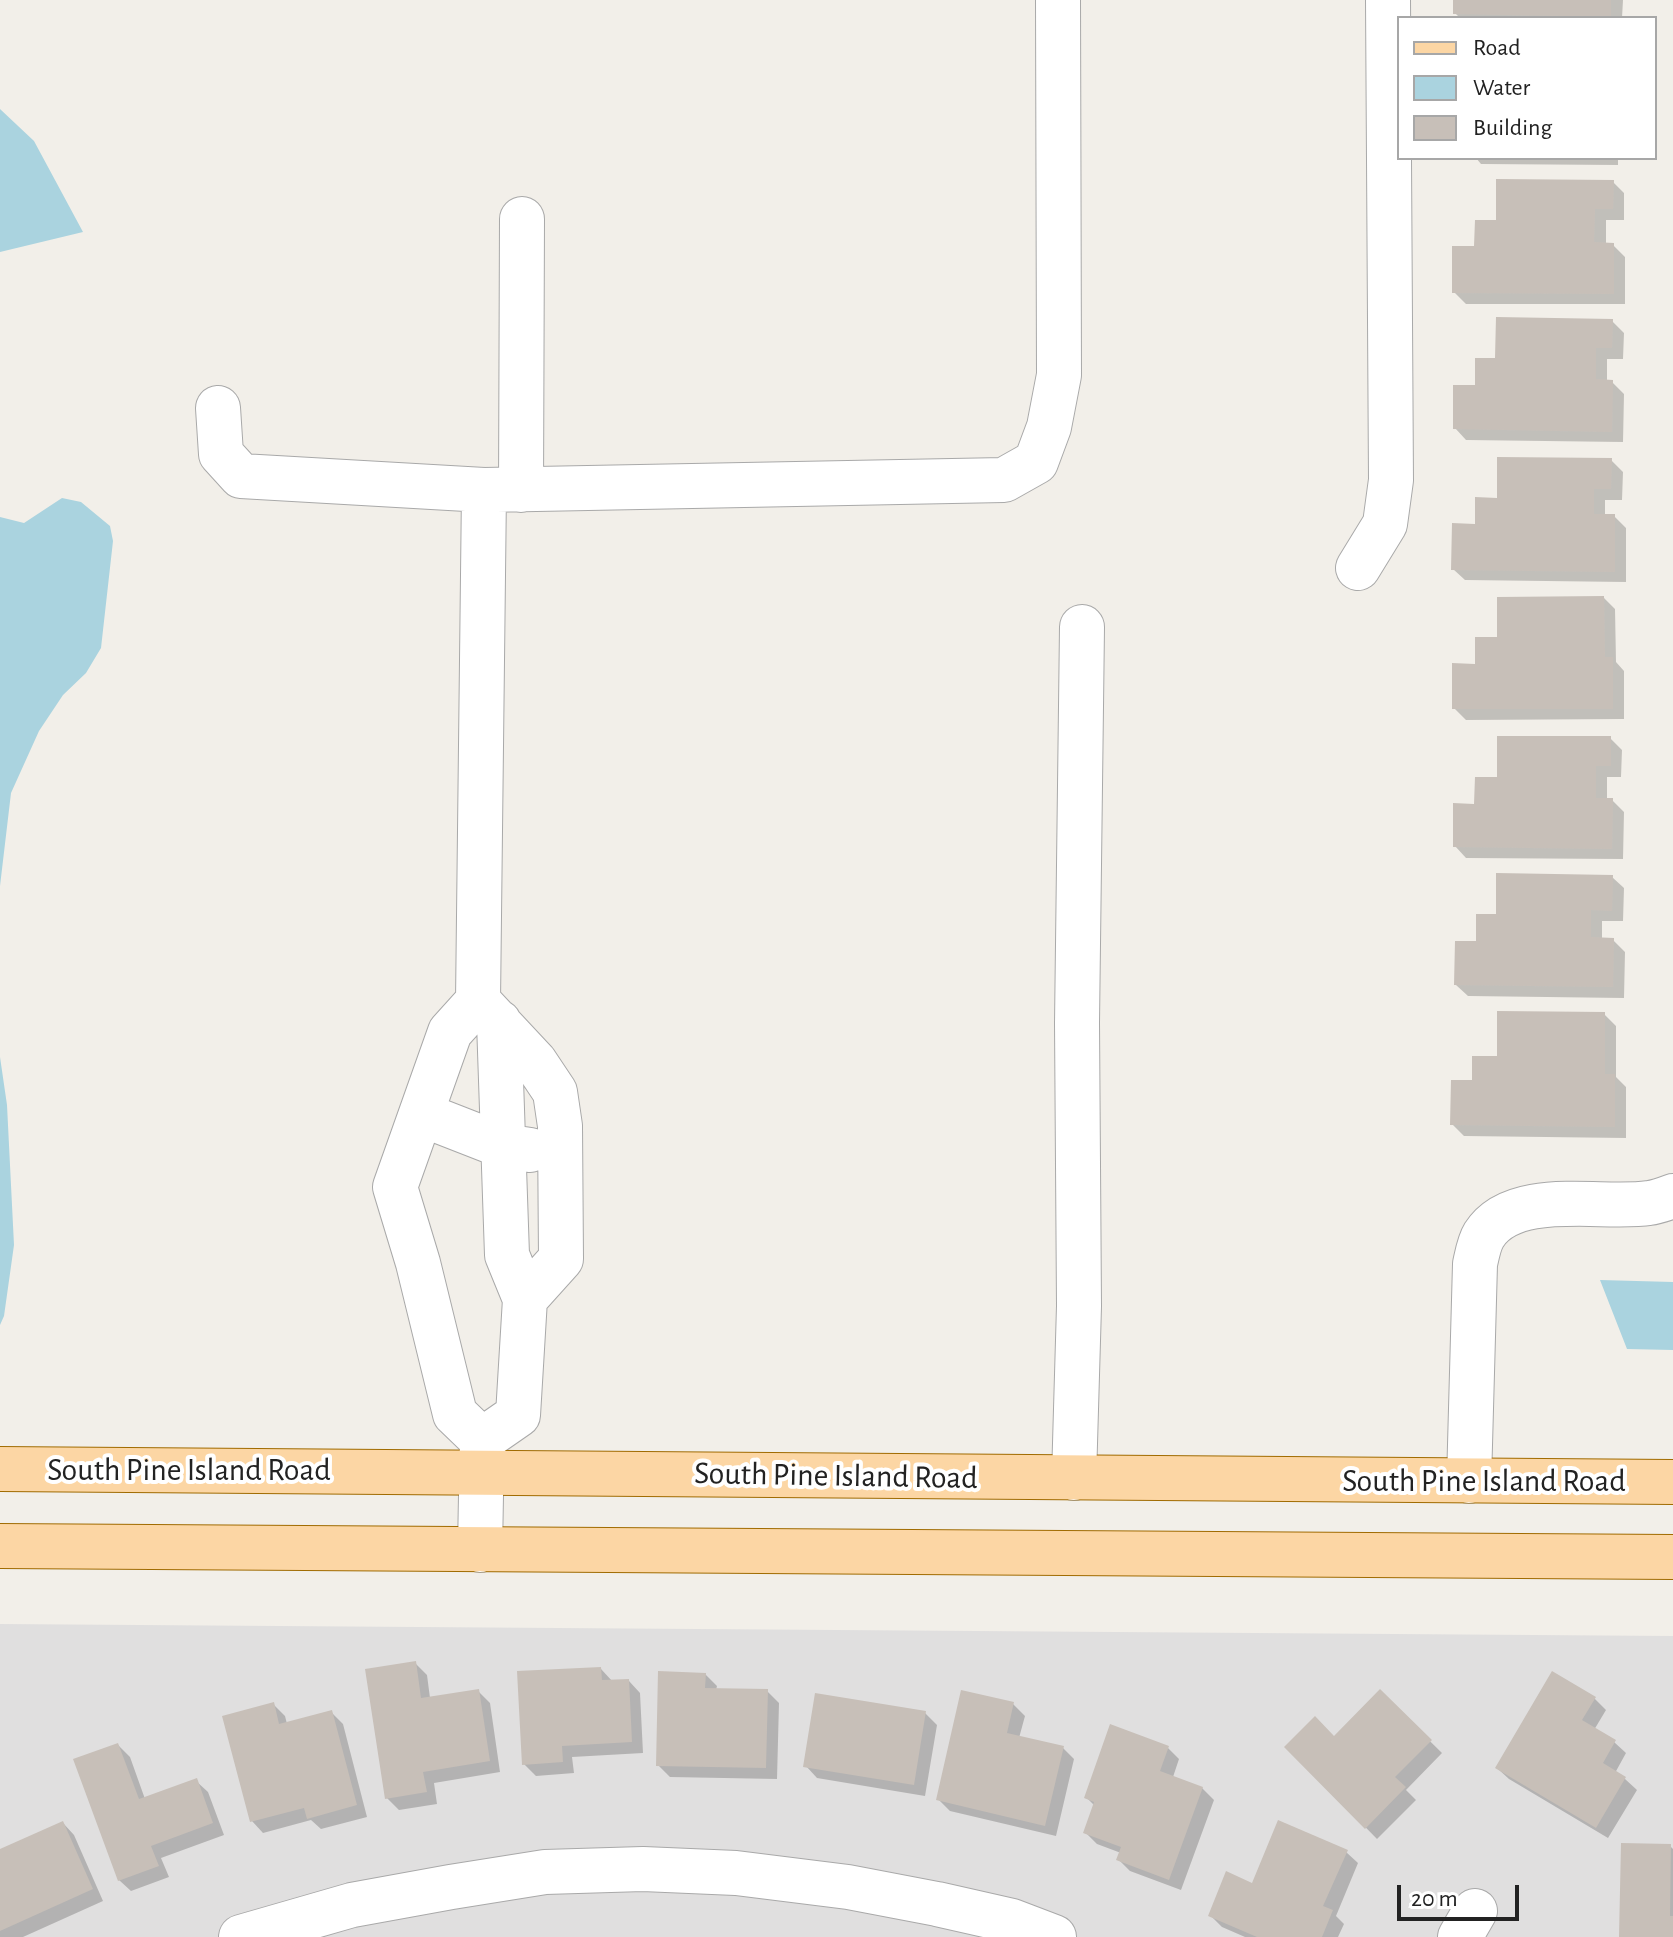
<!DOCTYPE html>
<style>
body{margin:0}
#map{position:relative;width:1673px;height:1937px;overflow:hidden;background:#f2efe9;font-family:"Alegreya Sans",sans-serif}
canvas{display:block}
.legend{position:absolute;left:1397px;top:16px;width:260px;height:144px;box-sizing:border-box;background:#fff;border:2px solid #a7a7a7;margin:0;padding:10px 14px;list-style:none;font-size:24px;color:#222}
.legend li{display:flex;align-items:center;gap:16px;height:40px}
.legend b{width:40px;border:2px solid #a7a7a7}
.scale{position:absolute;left:1397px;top:1885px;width:122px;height:36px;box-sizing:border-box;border:4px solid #222;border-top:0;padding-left:10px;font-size:24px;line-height:28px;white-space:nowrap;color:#222;-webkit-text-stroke:6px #fff;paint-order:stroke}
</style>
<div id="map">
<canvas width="1673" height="1937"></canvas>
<ul class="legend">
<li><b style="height:10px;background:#fcd6a4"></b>Road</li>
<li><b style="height:22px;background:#aad3df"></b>Water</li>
<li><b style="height:22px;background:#c7bfb8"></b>Building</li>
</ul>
<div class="scale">20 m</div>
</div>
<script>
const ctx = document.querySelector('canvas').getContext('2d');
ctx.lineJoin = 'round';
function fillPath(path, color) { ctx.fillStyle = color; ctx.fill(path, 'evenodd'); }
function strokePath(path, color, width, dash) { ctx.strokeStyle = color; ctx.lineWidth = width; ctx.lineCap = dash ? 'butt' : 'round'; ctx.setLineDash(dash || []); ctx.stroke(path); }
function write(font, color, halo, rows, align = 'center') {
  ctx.font = font + ' "Alegreya Sans",sans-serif'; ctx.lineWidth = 8; ctx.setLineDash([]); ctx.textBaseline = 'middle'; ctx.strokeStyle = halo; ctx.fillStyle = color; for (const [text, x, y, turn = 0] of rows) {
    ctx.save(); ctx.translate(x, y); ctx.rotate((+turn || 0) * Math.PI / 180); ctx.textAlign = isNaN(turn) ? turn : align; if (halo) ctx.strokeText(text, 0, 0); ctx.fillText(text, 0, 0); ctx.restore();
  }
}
const residential = new Path2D(`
 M0,1624l1673,12v301h-1673z`);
const water = new Path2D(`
 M0,109l34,32 49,91 -83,20z
 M62,498l19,4 29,24 3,15 -12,107 -15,25 -23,22 -24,36 -28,62 -11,93v-369l24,6z
 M0,1057l7,48 7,140 -10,71 -4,9z
 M1600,1280l73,2v68l-46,-1z`);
const shadow = new Path2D(`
 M1455,0h168l-1,18h-162l-5,-5z
 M1476,158h142v7l-137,-1z
 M1613,182l11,11v27h-18v25h7l12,12v47h-159l-12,-12 44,-70z
 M1612,321l12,12 -1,26h-16v23h5l12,12 -1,48 -157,-2 -11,-12 22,-40 20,-28z
 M1611,460l12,12 -1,28h-17v16h9l12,12v54l-161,-2 -12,-11 24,-43z
 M1604,598l11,11 1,53 8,9v48l-158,1 -12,-12 23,-42 22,-27z
 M1610,738l12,12 -1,27h-14v23h5l12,12 -1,47 -157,-1 -11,-12 44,-67z
 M1612,877l12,11 -1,33h-21v19h11l12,12 -1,46 -156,-2 -12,-11 22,-42 20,-27z
 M1604,1014l12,12v51l10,10v51l-162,-2 -12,-12 21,-42 26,-24z
 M415,1663l12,12 3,23 48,-7 12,12 10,69 -66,11 3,21 -38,6 -12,-12z
 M601,1669l12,13 16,-1 11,12 3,60 -71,4 2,16 -38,3 -12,-12z
 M705,1674l12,12 -1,4 51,1 12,12 -2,76 -107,-2 -12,-12z
 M1380,1692l62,61 -36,37 10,10 -39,39 -90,-92 47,-8z
 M1594,1698l12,12 -12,20 20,12 12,11 -11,20 10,6 12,11 -29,48 -99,-59 -12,-11z
 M1013,1704l12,12 -6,22 44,10 11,11 -18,77 -106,-25 -12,-12z
 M274,1705l11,11 2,8 44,-12 12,12 24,93 -46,12 -10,-9 -48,13 -11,-12z
 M925,1713l12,12 -12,71 -108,-18 -11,-12z
 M118,1745l12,12 15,42 51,-18 12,11 16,43 -63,23 8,19 -38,14 -12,-11z
 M1168,1748l11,11 -6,18 29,11 12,12 -33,90 -51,-19 -11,-11 2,-7 -24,-9 -12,-12 10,-26 -9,-9z
 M63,1823l11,12 29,66 -80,36h-23v-85z
 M1670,1846l3,3v88h-52z
 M1346,1852l12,11 -22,53 8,8 -6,13h-93l-23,-10 -12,-12 43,-30z`);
const building = new Path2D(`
 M1453,0h158v17l-158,-3z
 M1496,179l118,1 -1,29h-18l-1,33 20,1v51l-162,-1v-47h22l1,-26h21z
 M1496,317l117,2 -1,29h-16v31l17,1 -1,52 -159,-3v-44h22v-27h20z
 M1497,457l115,1 -1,31h-17v25h21v58l-164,-2 1,-47 23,1v-27l22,1z
 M1604,596l1,61h8v52h-161v-46l23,1v-27h22v-40z
 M1497,736h114v30h-15v32h17l-1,51 -159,-2v-44l21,1 1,-27h22z
 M1496,873l117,2 -1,36 -21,-1v27l23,1 -1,49 -159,-2 1,-44h21v-27h20z
 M1497,1011l108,1v62h10v53l-165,-2 1,-45h21v-24h25z
 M416,1661l5,37 58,-9 11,72 -67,11 4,20 -42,7 -20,-130z
 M601,1667l1,13 27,-1 3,63 -70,4 1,16 -41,3 -5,-94z
 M658,1671l48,2 -1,15 63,1 -2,79 -110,-2z
 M1552,1671l44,26 -14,23 34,20 -13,23 23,14 -30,51 -101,-60z
 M1380,1689l52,51 -37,37 11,10 -41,42 -81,-82 31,-31 19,20z
 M961,1690l53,12 -7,31 57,13 -19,80 -109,-26z
 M815,1693l111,18 -12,74 -111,-18z
 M274,1702l5,22 53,-14 25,95 -50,14 -3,-11 -54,14 -28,-106z
 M1110,1724l59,22 -9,25 43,16 -34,93 -53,-20 5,-13 -38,-14 11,-31 -10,-4z
 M118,1743l21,56 58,-21 16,45 -62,23 8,20 -41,15 -45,-122z
 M1278,1820l70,30 -25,56 10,4 -11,27h-65l-49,-21 18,-45 26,12z
 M63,1821l30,68 -93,42v-82z
 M1621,1843l50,1 -1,72h3v21h-54z`);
const minor = new Path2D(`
 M218,408l3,46 20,22 243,14 520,-10 32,-18 13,-35 10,-52 -1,-375
 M521,490l1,-271
 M1358,568l27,-44 6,-44 -3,-480
 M478,1001l57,61 20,30 5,34 1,133 -36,40 -7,116 -36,25
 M499,1022l8,233 18,44
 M421,1114l82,32 27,4
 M1074,1478l5,-172 -2,-283 5,-396
 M1469,1481l6,-217c2,-9 4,-21 9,-29 30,-47 119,-25 165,-32 8,-1 16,-4 24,-7
 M480,1550l2,-110 -27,-26 -37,-151 -23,-76 55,-155 28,-31 6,-511
 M241,1937l111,-32 99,-18 94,-15 98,-3 93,4 112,14 89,17 75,17 42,16
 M1460,1937l15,-26`);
const major = new Path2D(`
 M0,1469l1673,13
 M0,1546l1673,11`);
const streetNames = [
 ["South Pine Island Road",189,1470],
 ["South Pine Island Road",836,1476,1],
 ["South Pine Island Road",1484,1481]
];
fillPath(residential, '#e0dfdf');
fillPath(water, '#aad3df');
fillPath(shadow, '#0003');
fillPath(building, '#c7bfb8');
strokePath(minor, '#a9a9a9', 46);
strokePath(major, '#a06b00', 46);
strokePath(minor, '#fff', 44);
strokePath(major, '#fcd6a4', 44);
write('32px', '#222', '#fff', streetNames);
</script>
